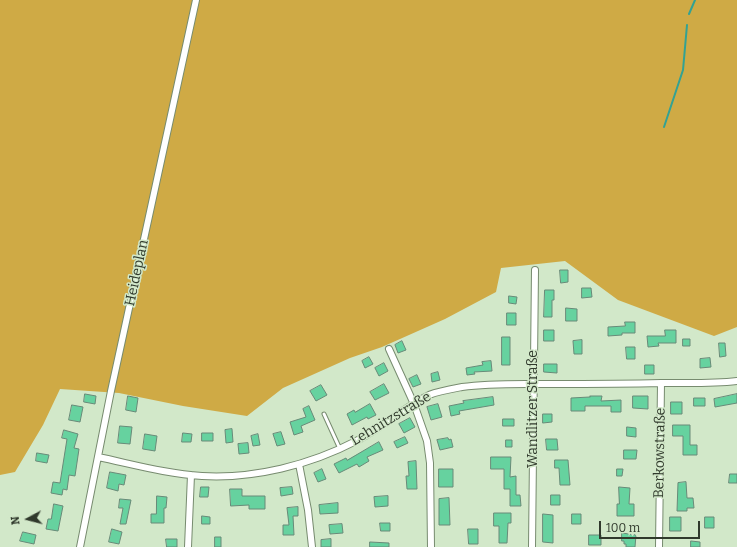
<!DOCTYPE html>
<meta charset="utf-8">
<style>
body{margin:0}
#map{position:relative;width:737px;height:547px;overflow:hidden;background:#d2e8c9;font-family:Bitter,serif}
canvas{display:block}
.north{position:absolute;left:8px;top:499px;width:40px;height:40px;-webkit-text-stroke:3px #d2e8c9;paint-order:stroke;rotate:263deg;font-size:11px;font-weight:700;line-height:16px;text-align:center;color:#30392c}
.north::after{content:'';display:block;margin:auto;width:14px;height:18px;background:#30392c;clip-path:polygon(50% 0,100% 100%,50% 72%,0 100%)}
.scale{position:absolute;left:599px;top:521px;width:101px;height:18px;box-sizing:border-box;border:2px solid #30392c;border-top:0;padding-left:5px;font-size:12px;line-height:14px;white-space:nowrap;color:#30392c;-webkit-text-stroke:3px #d2e8c9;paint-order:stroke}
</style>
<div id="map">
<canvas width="737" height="547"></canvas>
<div class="north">N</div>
<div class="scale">100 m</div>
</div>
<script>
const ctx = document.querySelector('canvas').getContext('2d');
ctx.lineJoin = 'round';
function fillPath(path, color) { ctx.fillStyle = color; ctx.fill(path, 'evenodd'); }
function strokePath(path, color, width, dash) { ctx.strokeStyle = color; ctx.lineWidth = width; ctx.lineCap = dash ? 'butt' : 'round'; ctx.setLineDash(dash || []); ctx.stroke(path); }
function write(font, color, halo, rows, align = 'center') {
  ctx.font = font + ' Bitter,serif'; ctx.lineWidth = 3; ctx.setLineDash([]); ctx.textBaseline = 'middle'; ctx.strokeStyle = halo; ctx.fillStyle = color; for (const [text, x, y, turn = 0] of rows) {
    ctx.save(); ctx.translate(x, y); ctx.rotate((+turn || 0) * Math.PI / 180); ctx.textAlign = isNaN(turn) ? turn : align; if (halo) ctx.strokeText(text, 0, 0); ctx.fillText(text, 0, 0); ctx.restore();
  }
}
const forest = new Path2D(`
 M0,0h737v327l-23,9 -96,-36 -53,-39 -64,7 -5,24 -51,27 -63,28 -32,11 -67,30 -36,28 -64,-10 -64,-13 -59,-4 -17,36 -28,47 -15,3z`);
const stream = new Path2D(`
 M689,14l6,-14
 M664,127l19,-57 4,-45`);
const building = new Path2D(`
 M560,270h8v12l-7,1z
 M582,288h9l1,9 -10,1z
 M545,290h9v10h-2v17h-8z
 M509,296l8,1 -1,7 -7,-1z
 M566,308l11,1v12h-11z
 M507,313h9v12h-9z
 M625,322h10v11h-13v2l-14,1v-9l17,-1z
 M544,330h10v11h-10z
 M665,330h11v13h-18l1,3 -11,1 -1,-11h18z
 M502,337h8v28h-8z
 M683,339h7v7h-7z
 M582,340v14h-8l-1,-13z
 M402,341l4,9 -8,3 -3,-8z
 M719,343h6l1,13 -6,1z
 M626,347h9v12h-8z
 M369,357l4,7 -8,4 -3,-7z
 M710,358l1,9 -11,1v-9z
 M491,361l1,10 -18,1 1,2 -8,1 -1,-7 17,-3 -1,-3z
 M384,363l4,8 -9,5 -4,-8z
 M544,364h13v9l-13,-1z
 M645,365h9v9h-9z
 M438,372l2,8 -8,2 -1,-8z
 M417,375l4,9 -8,3 -4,-8z
 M384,384l5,9 -14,7 -5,-8z
 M321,385l6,10 -11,6 -6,-10z
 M85,394l11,2 -1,8 -11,-2z
 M737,394v9l-22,4 -1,-8z
 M128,396l10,2 -2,14 -10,-2z
 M590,396h12l-1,5 20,-1v12h-10v-6h-26v5h-14v-13l19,-1z
 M633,396h15v13l-15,-1z
 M493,397l1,8 -35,6 1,3 -9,2 -2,-10 15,-3 -1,-2z
 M694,398h11v8h-11z
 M671,402h11v12h-11z
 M370,404l6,11 -8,4 -1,-2 -15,8 -5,-11 7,-4 1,2z
 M438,404l4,13 -11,3 -4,-13z
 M72,405l11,2 -3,15 -11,-2z
 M309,406l6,14 -14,6 2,6 -9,3 -4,-13 16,-5 -3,-8z
 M543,414h9v8l-9,1z
 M410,418l5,9 -11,6 -5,-9z
 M503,419h11v7h-11z
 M673,425h17v20h7v10h-14v-19h-10z
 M120,426l12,1 -2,17 -12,-1z
 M627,427l9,1v9l-9,-1z
 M232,429l1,13 -7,1 -1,-13z
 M64,430l14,4 -4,14 5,1 -4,27 -6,-1 -2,15 -4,-1 -1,6 -11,-2 2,-11 7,1 7,-44 -5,-1z
 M281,432l4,12 -8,2 -4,-12z
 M183,433l9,1 -1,8h-9z
 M202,433h11v8h-11z
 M145,434l12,2 -2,15 -12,-2z
 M258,434l2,11 -7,1 -2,-10z
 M405,437l3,6 -11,5 -3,-6z
 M448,438l1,2 2,-1 2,8 -13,3 -3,-10z
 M546,439h11l1,11h-11z
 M506,440h6v7h-6z
 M379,442l4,8 -16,7 2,4 -10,6 -2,-3 -18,9 -5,-9 12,-6 1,2z
 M248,443l1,10 -10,1 -1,-10z
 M624,450h13l-1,9h-12z
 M37,453l12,2 -2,8 -11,-2z
 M491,457h20l-1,20 6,-1v19h4l1,11h-11v-17h-6v-20h-13z
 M555,460h13l2,25h-10l-1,-17h-4z
 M416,461l1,28h-10l-1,-13h3l-1,-14z
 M322,469l4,10 -8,3 -4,-9z
 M439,469h14v18h-14z
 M617,469h6l-1,7h-5z
 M110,472l16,3 -2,10 -5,-1 -1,7 -11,-3z
 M730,474h7v9h-8z
 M686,482l1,16h6l1,10h-7v3h-10l1,-28z
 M201,487h8l-1,10h-8z
 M292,487l1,7 -12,2 -1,-8z
 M619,487l11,1 -1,16h5v12h-17v-12h2z
 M230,489h12v7h23v13h-16v-4l-18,1z
 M551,495h9v10h-9z
 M157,496l10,1 -1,11h-2v15h-13v-9h5z
 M388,496v10l-13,1 -1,-10z
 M449,498l1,27h-11v-26z
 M120,499l11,1 -5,24h-6l3,-16h-4z
 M338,503v10l-18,1 -1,-9z
 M54,504l9,2 -5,25 -12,-2 2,-10h3z
 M298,507v9h-5l1,19h-11v-10h6l-2,-17z
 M494,513h17v10h-3l-1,20h-8v-17h-5z
 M543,514l10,1v28l-10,-1z
 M572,514h9v10h-9z
 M202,516l8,1v7h-8z
 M670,517h11v14h-11z
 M705,517h9v11h-9z
 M380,523h10v8h-9z
 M342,524l1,9 -13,1 -1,-9z
 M112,529l10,3 -3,12 -10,-2z
 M468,529h10v15h-9z
 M23,532l13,3 -2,9 -14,-3z
 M622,533l14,2 -1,12h-9v-3h-2v-3h-2z
 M589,535h12v10h-12z
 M215,537h6v10h-6z
 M166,539h11v8h-10z
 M331,539v8h-10v-7z
 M691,541l9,1v5h-9z
 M370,542l19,1v4h-19z`);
const service = new Path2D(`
 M324,414l16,35`);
const minor = new Path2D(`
 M389,349l25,55 13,37 3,22 1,84
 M98,457c34,7 69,17 104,19 52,3 108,-11 154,-35 26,-13 48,-34 73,-46 10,-4 22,-6 33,-8 28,-4 57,-3 86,-3 37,0 75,0 113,-1 25,0 51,1 76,-2
 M299,464l9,46 4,37
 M80,547l31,-156 85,-391
 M188,547l3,-72
 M532,547l3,-277
 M659,547l2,-164`);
const streetNames = [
 ["Heideplan",137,273,-78],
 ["Wandlitzer Straße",533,409,-90],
 ["Lehnitzstraße",391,419,-31],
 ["Berkowstraße",660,453,-89]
];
fillPath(forest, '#cfaa45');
strokePath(stream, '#33a293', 2);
fillPath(building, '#66d29f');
strokePath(building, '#688a78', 1);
strokePath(service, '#778b6f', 5);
strokePath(minor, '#778b6f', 8);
strokePath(service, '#fff', 3);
strokePath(minor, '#fff', 6);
write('14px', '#30392c', '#d2e8c9', streetNames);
</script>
